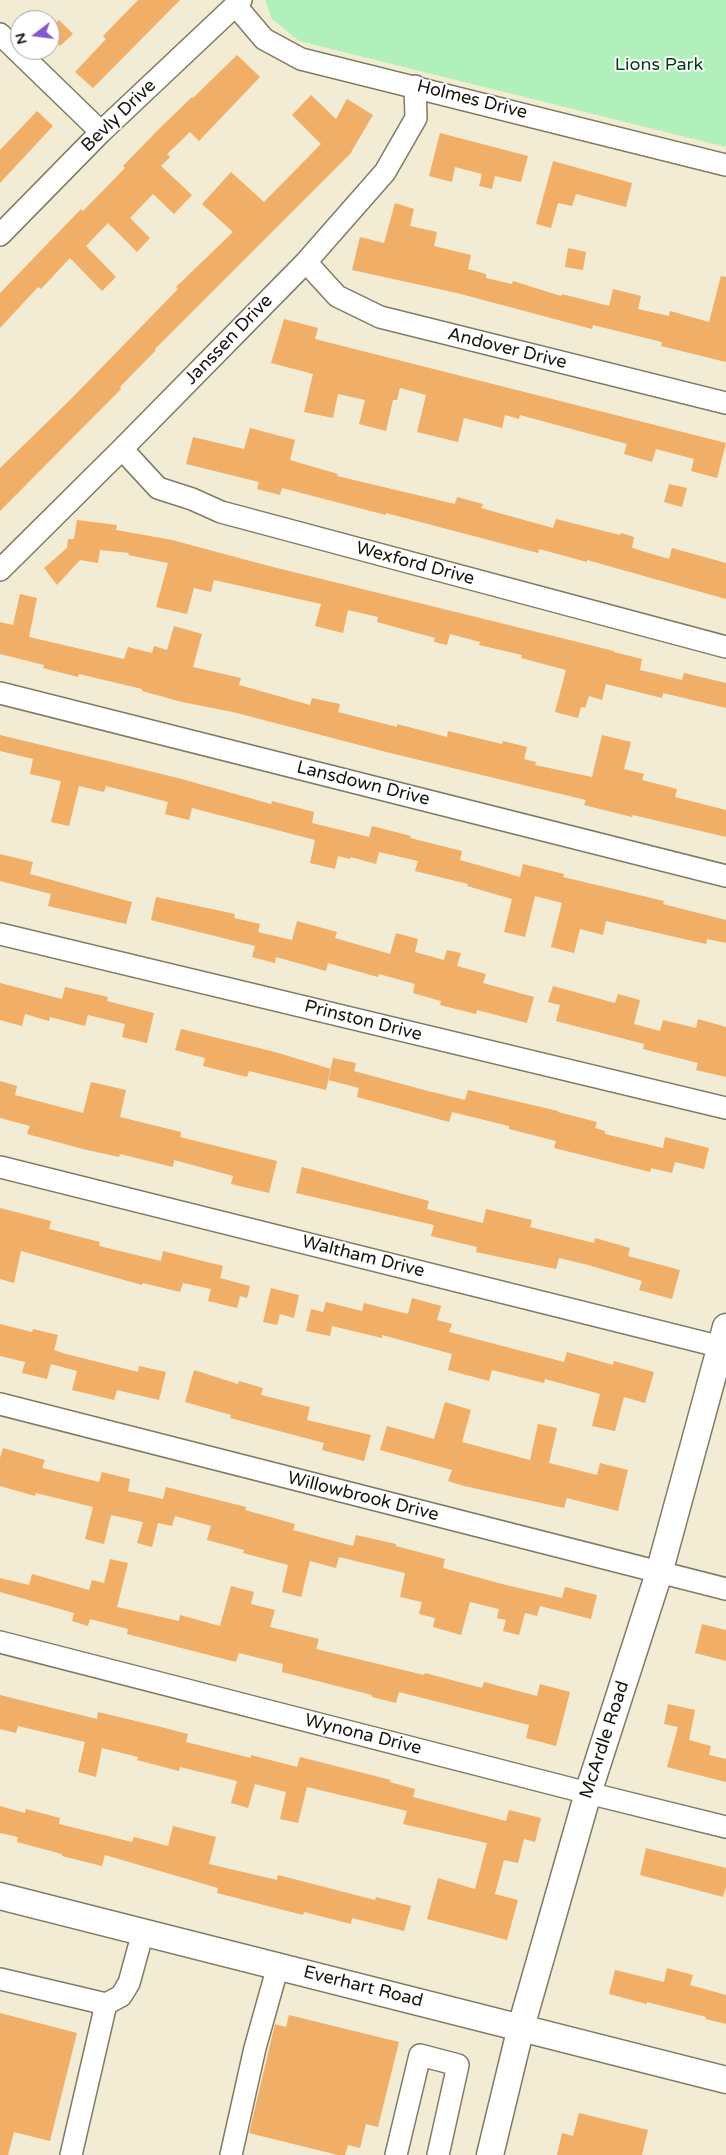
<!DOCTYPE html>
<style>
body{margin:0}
#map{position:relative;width:726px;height:2155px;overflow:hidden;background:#f1ecd3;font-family:"Varela Round",sans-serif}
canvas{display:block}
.north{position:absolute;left:10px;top:10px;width:50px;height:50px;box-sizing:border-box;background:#fff;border:1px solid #a2a19e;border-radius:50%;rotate:255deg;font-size:14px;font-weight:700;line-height:20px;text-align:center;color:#17150d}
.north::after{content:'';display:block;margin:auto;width:18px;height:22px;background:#8557d0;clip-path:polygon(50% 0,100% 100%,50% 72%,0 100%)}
</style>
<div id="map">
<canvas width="726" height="2155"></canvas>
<div class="north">N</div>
</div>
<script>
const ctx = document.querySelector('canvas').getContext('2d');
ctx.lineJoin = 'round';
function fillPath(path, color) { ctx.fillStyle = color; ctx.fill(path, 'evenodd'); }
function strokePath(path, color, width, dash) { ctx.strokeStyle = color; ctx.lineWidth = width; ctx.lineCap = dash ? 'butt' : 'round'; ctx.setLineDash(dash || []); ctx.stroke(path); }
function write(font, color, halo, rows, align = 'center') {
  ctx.font = font + ' "Varela Round",sans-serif'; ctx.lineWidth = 4; ctx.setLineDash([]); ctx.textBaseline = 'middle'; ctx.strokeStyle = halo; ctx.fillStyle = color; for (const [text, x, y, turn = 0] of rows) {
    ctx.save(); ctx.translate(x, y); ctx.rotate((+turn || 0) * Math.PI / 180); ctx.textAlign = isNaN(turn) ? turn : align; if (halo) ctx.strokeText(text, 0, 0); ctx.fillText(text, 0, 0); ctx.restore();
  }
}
const green = new Path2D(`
 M265,0h461v147l-427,-106 -27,-22z`);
const building = new Path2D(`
 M138,0h42l-87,88 -18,-16 31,-33 -3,-3z
 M59,20l14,14 -13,12 -10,-10v-7z
 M237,55l23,22 -61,64 -9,-9 -23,22 3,3 -9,9 31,29 -18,19 -21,-20 -23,24 20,20 -13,14 -29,-29 -22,23 30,31 -14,14 -32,-33 -29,31 -3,-2 -38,41v-35l81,-84 2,2 42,-43 -2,-2 36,-37 33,-32 1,1z
 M311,95l25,24 11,-20 26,16 -23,39 -195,195 1,1 -36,37 1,2 -121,122v-43l70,-68 108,-111 -2,-2 57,-55 -31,-28 29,-32 33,30 57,-58 -29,-29z
 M37,111l16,15 -53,57v-33z
 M440,133l88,23 -7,26 -26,-6 -3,13 -13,-3 3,-12 -27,-7 -3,15 -23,-6z
 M553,161l79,22 -6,24 -50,-13 -4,12 -14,-3 -7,25 -15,-4z
 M395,203l19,6 -4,17 27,6 -3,14 37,9 -3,14 18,5v4l26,6 1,-3 48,15 1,-2 47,12 4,-17 28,7 -3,13 31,7 1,-5 39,11 12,-46 5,1v85l-65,-16 1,-4 -69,-17 -1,4 -135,-36 -105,-23 8,-33 24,6z
 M568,248l18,4 -3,18 -18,-3z
 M284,319l34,9 -3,11 411,104 -9,35 -26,-7 3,-12 -38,-10 -4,13 -28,-8 3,-10 -107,-29 -1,4 -14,-4 -3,13 -38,-10 -6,24 -41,-10 9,-37 -26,-7 -3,12h-4l-7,31 -27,-7 6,-24 -27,-6 -5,24 -29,-6 9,-38 -42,-11z
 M250,428l45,12 -5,20 48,14 -1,2 118,28 2,-7 26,7 -2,4 72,20 3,-9 64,16 1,-2 13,4 -2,11 37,11 3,-11 54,15v36l-139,-39v2l-48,-13 -1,4 -152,-40v2l-104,-27 -2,7 -23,-6 2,-7 -73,-18 7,-27 51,12z
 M669,484l18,4 -5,19 -18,-5z
 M77,520l40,5 -1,5 56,10 97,26 345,85v1l28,7 -2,11 42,10 2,-7 42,10v25l-63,-15 -1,5 -56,-14 -4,16 -13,-4 -4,12 -4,-1 -3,11 -23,-6 11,-42 -45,-12 1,-3 -43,-10 1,-3 -30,-8 -3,11 -13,-3 1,-4 -58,-16 1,-5 -30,-7 -5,23 -28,-7 6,-22 -107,-24 -3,12 -17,-4 -7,26 -31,-7 12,-44 -40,-8 1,-2 -29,-3 -2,13 -18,-3 -23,25 -13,-17 23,-20 1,-9h6z
 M20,594l17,4 -8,39 95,22 4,-12 24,6 2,-7 13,4 7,-24 28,8 -9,33 48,11 -2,7 71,20 2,-7 28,6 -2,8 59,15v-3l50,13 1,-6 54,13 1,-3 24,6 -3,12 12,3 -1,3 57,12 10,-42 29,7 -7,27 20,5 -2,6 35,9 -2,8 51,13v27l-93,-22 -1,2 -48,-12 2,-5 -196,-47 -157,-41 -51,-10 -40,-11v-2l-63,-15 -1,3 -35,-9 1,-3 -44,-11v-32l13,3z
 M0,735l178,43 93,26 1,-3 42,11 -2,11 57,14 3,-11 39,10 -1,2 52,13 -2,9 60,17 3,-13 41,10 -1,3 101,24 -1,3 63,16v23l-19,-4 -1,5 -100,-23 -3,14 -23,-6 -6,24 -23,-6 11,-44 -27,-7 -10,41 -21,-5 8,-33 -45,-13 1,-2 -53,-13 3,-10 -39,-9 -3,12 -25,-7 -1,2 -12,-3 -3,13 -25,-6 5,-23 -123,-32 -3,12 -24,-6 3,-12 -62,-16 -2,6 -25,-6 -10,40 -18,-4 10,-41 -31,-7 3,-15 -33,-8z
 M0,854l33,8 -3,12 102,28 -6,22 -78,-18 3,-12 -51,-13z
 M156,897l79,17 -1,4 26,6 -2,8 34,8 5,-19 40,11 -2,6 55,16 6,-21 22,6 -3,13 29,8 3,-10 14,3 -4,13 29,8 -3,9 51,14 -7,26 -50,-13 -1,4 -36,-9 1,-4 -28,-8 2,-9 -36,-10 -1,3 -50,-14 -2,8 -50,-14 -1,6 -23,-6 3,-11 -104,-26z
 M0,983l62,16 3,-12 43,10 -1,4 47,12 -7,30 -25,-6 3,-13 -37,-9 -3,11 -35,-9 -1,4 -24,-7 -3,12 -22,-6z
 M553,986l62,17 3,-9 22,6 -6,24 26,7 3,-11 33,8 2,-9 28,8v50l-30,-7 2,-7 -55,-14 1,-5 -88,-23 4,-16 -12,-3z
 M181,1029l94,23 56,17 -5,21 -77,-19 -2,6 -44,-11 2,-8 -30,-8z
 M333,1058l23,5 -2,8 74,20 37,9 3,-10 90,21v1l39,10 -2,6 10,3v3l58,14 2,-11 44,11 -5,21 -29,-7 -3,11 -21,-5 -1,4 -96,-24 2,-7 -47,-12v-3l-57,-14 -3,10 -92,-25 2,-9 -31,-8z
 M0,1081l17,5 -2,9 68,18 8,-31 35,8 -6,27 61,15 -1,5 97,24 -8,32 -38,-9 2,-8 -59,-16 -1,7 -53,-13 -1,3 -36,-8 -56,-15 3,-8 -30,-8z
 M302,1167l127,34 -2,8 56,14 3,-14 46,11 -2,7 64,16 1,-5 35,10 -2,8 52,14 -8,29 -33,-9 3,-9 -54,-16 -29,-7 -3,11 -80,-17 1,-5 -46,-11 3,-11 -138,-32z
 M0,1208l51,13 -2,8 51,13 -1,4 62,15 2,-10 60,15 -3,12 30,8 -3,12 -7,-2 -3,12 -29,-7 3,-12 -28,-6 -3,9 -37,-9 -1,2 -121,-34 -7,32 -14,-4z
 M271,1288l28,7 -5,23 -14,-4 -3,11 -14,-3z
 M412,1298l29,8 -4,14 15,4 -3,8 115,30 3,-10 46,13 1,-4 40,11 -9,31 -21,-6 -9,34 -23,-5 8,-32 -55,-15 -1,4 -52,-13 -3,11 -41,-11 4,-16 -70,-19v3l-50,-12 -2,10 -24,-5 5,-22 12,3 3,-10 36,9 2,-8 44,11z
 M0,1324l32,8 1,-3 25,6 -4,15 12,4 72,18 1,-6 27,6 -7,28 -42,-10 -3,10 -42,-10 5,-19 -26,-7 -4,15 -25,-6 3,-11 -25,-6z
 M194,1370l44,14 1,-3 24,7 -2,7 49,12 -3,13 64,15 -7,26 -42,-11 2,-7 -94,-25 1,-3 -46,-13z
 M445,1402l26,8 -9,32 68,18 8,-36 19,4 -8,35 48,12 3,-12 28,7 -10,41 -51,-13 -3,10 -100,-22 -16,-5 4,-11 -72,-20 7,-24 47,13z
 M3,1448l42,12 -3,8 57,14 3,-10 28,7 -2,12 35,8 3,-12 80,20 -1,3 50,14 -2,6 60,16 3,-11 40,9v2l49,13 -2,9 63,17 56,13 3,-11 32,8 -6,24 -51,-13 -3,10 -12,-3 -6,22 -16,-4 3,-11 -9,-2 2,-9 -29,-7 -9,33 -28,-8 2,-9 -16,-4 3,-12 -22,-5 5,-24 -66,-16 -3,11 -26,-7 -9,36 -19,-5 6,-27 -45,-12 1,-3 -37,-10 4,-14 -36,-10 -3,10 -14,-3 -6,24 -15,-4 6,-21 -32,-7 -7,29 -19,-5 8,-32 -57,-14 -1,3 -35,-10v-28z
 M110,1559l18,4 -11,44 62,14 1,-6 40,11 11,-40 23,6 -3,12 24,6 -5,17 49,12 -3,10 108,26 1,-2 57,15 2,-6 53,14 3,-12 30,8 -14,54 -30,-8 3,-13 -130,-33 -3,11 -24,-6v-2l-90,-23 1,-8 -44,-11 -3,9 -109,-28 1,-5 -38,-10 -2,7 -16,-5 2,-8 -74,-21v-14l29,7 3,-11 57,16 3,-10 12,3z
 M702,1624l24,6v31l-31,-8z
 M0,1695l97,24 1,-7 63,15 27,7 -2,8 65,16v-3l46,12 3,-10 91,23 -1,2 25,7 -2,8 93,24 3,-11 32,8 -6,24 -11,-3 -6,24 -14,-3 -9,34 23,6 -11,40 -80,-21 11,-41 37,11 12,-46 -84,-19 4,-13 -100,-24 -9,36 -18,-4 6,-27 -31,-8 -7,24 -17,-5 6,-22 -57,-14 -1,4 -42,-11 1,-3 -36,-9 -6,29 -18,-5 7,-30 -67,-16 -2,7 -16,-4z
 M668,1704l27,6 -6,30 22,6 -2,9 17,4v23l-59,-15 11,-40 -14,-3z
 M0,1806l25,7 1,-4 34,9 -1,6 73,18 2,-5 34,9 5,-20 43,11 -7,27 68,16 1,-5 97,25 1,-3 35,9 -7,25 -52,-13 -1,6 -47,-12 -1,3 -86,-22 1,-5 -113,-33 -3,11 -40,-10v-2l-45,-12 1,-5 -18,-4z
 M646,1848l80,20v19l-3,10 -83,-22z
 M667,1968l26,7 -3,10 36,10v29l-20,-5v-2l-59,-15v2l-38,-10 6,-24 49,12z
 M0,2013l77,20 -27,108 -36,-9 -6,23h-8z
 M289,2015l110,27 -21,85 -12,-3 -6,24 -12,-3 -3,10h-7l-89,-22 26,-109 11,3z
 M579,2113l69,17 -6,25h-85l5,-22 11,3z`);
const minor = new Path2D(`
 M236,6l28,33 37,20 425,106
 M0,34l101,98
 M0,235l101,-103 140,-132
 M306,262l31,34 43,21 346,86
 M122,449l36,39 34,11 29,13 505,135
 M0,570l122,-121 184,-187 79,-90 31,-54 -1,-32
 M0,693l726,183
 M0,934l726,174
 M0,1167l726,181
 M0,1404l726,185
 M0,1642l588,151 138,34
 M0,1979l106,25 15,-8 8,-13 14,-51
 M71,2155l35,-151
 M231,2155l24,-107 23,-82
 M396,2155l24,-100 38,10 -20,90`);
const major = new Path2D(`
 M0,1896l726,184
 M490,2155l31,-128 67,-234 71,-220 67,-246`);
const parkNames = [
 ["Lions Park",659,65]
];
const streetNames = [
 ["Holmes Drive",472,100,14],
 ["Bevly Drive",119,116,-44],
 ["Janssen Drive",229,340,-46],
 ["Andover Drive",507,349,14],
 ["Wexford Drive",415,564,15],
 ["Lansdown Drive",363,784,14],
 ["Prinston Drive",363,1021,14],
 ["Waltham Drive",363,1257,14],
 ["Willowbrook Drive",363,1497,14],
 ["Wynona Drive",363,1735,14],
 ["McArdle Road",605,1740,-72],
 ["Everhart Road",363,1987,14]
];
fillPath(green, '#b1f0ba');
fillPath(building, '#f1ae66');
strokePath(minor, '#807b65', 24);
strokePath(major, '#807b65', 29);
strokePath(minor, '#fff', 21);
strokePath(major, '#fff', 26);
write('18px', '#003d15', '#fff', parkNames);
write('18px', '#17150d', '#fff', streetNames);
</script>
